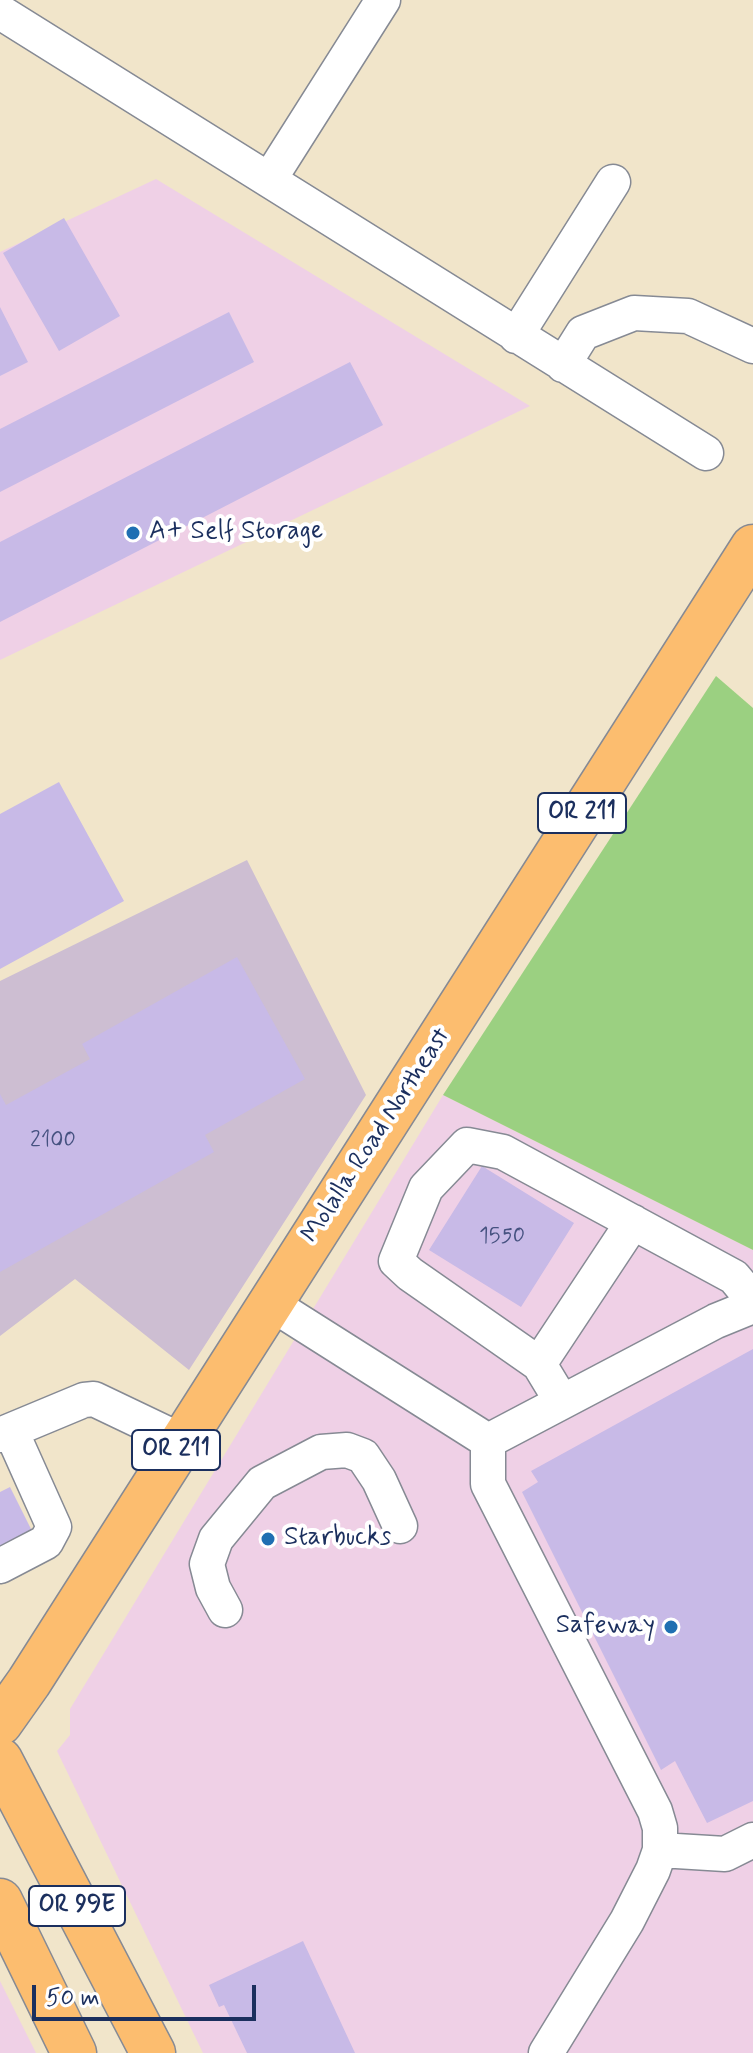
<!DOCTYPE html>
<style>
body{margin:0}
#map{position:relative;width:753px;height:2053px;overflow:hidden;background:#f1e5ca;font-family:Mynerve,sans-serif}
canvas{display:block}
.scale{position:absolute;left:32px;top:1985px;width:224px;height:36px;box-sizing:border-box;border:4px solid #1b2f5e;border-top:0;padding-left:10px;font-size:24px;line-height:28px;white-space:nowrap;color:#1b2f5e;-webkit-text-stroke:6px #fff;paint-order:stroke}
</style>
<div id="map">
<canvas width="753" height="2053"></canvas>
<div class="scale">50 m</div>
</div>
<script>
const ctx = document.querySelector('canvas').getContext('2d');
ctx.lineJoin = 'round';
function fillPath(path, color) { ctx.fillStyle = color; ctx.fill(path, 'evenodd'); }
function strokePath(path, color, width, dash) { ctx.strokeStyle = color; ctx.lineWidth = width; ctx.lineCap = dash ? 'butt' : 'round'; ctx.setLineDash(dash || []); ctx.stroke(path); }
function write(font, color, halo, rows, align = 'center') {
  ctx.font = font + ' Mynerve,sans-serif'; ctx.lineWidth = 8; ctx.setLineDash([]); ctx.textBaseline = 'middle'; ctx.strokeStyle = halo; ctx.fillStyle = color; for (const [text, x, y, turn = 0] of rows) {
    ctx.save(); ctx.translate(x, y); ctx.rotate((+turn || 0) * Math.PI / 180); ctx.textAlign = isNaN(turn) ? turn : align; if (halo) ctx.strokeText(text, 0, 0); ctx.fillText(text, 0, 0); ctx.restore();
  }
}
const built = new Path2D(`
 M156,179l374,227 -530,254v-408z
 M443,1095l310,155v803h-550l-146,-302 13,-16v-26z
 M0,1981l36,72h-36z`);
const industrial = new Path2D(`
 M247,860l119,235 -177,275 -114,-91 -75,57v-355z`);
const green = new Path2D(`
 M716,676l37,32v542l-310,-155z`);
const building = new Path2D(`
 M64,218l56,98 -61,35 -56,-98z
 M0,307l28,55 -28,14z
 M229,312l25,50 -254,130v-63z
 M350,362l33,63 -383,197v-80z
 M59,782l65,119 -124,68v-155z
 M237,957l68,122 -100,56 9,17 -214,120v-178l6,11 84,-46 -8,-15z
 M482,1166l92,57 -53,84 -92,-57z
 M753,1349v452l-46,22 -32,-62 -14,9 -139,-278 16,-10 -7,-11z
 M10,1487l22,44 -32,25v-64z
 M303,1941l52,112h-108l-23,-48 -5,2 -10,-22z`);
const minor = new Path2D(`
 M0,12l706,441
 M269,180l114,-180
 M516,336l97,-154
 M563,365l20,-32 51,-20 54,3 65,30
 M270,1303l218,138v43l167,327 5,17v22l-7,20 -26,51 -81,132
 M539,1364l94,-142
 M562,1402l-23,-38 -129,-90 -14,-13 30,-73 41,-43 36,7 231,125 19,23
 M0,1435l84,-35 10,-1 88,42
 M488,1441l228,-120 37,-15
 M0,1566l46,-24 8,-15 -43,-96
 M225,1610l-12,-22 -6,-24 9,-25 46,-56 59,-31 26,-2 16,6 16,24 21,46
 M660,1850l65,4 28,-14`);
const major = new Path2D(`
 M0,1723l29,-41 724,-1135
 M0,1760l153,293
 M0,1901l74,152`);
const markers = [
 [133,533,8,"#1f6fb2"],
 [268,1539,8,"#1f6fb2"],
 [671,1627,8,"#1f6fb2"]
];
const numberNames = [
 ["2100",53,1141],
 ["1550",502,1237]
];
const shields = [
 [582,813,88],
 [176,1450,88],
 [77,1906,96]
];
const shieldNames = [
 ["OR 211",582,813],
 ["OR 211",176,1450],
 ["OR 99E",77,1906]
];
const poiNames = [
 ["A+ Self Storage",149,533],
 ["Starbucks",284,1539],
 ["Safeway",655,1627,"right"]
];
const streetNames = [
 ["Molalla Road Northeast",377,1136,-57]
];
fillPath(built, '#efd0e6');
fillPath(industrial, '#cdbed2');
fillPath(green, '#9bd081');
fillPath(building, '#c8bae7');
strokePath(minor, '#868a94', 37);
strokePath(major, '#868a94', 47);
strokePath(minor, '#fff', 34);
strokePath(major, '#fcbd6f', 44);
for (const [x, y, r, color] of markers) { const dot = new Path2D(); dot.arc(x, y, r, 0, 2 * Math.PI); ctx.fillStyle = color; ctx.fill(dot); strokePath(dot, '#fff', 3); }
write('22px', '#465280', null, numberNames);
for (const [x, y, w] of shields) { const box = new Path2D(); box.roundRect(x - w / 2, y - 20, w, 40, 6); ctx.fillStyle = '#fff'; ctx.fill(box); strokePath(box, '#1b2f5e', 2); }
write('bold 24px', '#1b2f5e', null, shieldNames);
write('26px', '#1b2f5e', '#fff', poiNames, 'left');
write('26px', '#1b2f5e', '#fff', streetNames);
</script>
